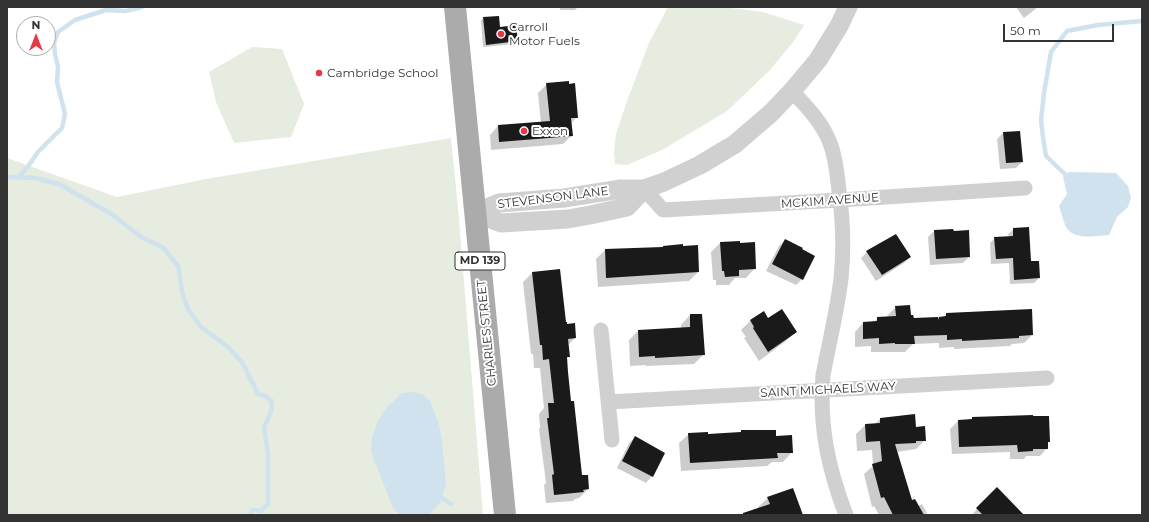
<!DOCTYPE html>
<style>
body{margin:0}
#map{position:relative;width:1149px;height:522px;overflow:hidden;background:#fff;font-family:Montserrat,sans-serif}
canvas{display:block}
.frame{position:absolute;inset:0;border:8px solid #333;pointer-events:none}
.north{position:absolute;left:16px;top:16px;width:40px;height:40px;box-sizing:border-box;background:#fff;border:1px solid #adadad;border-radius:50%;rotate:0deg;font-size:11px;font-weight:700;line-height:16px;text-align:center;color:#333}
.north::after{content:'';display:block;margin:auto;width:14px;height:18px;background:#e63946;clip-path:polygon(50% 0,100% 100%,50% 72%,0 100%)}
.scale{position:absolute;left:1003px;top:24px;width:111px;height:18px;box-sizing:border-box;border:2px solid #333;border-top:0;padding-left:5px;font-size:12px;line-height:14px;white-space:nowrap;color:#333;-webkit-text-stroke:3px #fff;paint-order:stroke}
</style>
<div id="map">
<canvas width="1149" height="522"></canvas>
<div class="frame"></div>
<div class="north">N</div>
<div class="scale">50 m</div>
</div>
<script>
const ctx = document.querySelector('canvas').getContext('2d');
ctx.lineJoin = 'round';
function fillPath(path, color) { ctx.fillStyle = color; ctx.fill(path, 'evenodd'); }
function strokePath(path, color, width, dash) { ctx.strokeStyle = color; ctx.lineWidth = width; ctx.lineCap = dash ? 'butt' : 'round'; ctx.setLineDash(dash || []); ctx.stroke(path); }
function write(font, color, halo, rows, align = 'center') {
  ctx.font = font + ' Montserrat,sans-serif'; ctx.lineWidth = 4; ctx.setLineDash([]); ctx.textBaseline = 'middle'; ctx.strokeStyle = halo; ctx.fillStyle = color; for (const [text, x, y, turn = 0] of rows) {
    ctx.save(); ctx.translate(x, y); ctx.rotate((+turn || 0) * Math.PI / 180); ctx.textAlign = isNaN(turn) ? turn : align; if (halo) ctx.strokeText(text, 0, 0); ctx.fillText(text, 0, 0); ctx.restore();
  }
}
const green = new Path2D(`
 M668,7h55l40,5 41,13 -10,16 -25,30 -42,40 -65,39 -35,15 -12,-1 -1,-11 2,-19 11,-33 22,-58z
 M252,47l30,2 22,55 -13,33 -57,6 -18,-41 -7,-30z
 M451,138l7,70 25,307h-476v-357l110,39 89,-18z`);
const water = new Path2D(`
 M1069,172l47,1 12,13 3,12 -3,9 -11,10 -8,18c-15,1 -37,6 -44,-10 -2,-6 -4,-13 -6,-19l8,-12 -4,-17z
 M413,392l9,2 8,7 9,23 3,17 4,44 -6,18 -11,12h-28l-7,-5 -23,-58 1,-14 6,-17 9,-14 15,-14z`);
const shadow = new Path2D(`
 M560,7h18l-3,3h-15z
 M1016,7h22l-14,11z
 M483,18l16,10 18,13 -3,3 -31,3 -2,-26z
 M547,84l30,33 -6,6 1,12 -9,9 -72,6 -1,-15 8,-9 43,-3 -3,-30z
 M1003,133l19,29 -6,6 -16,1 -3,-30z
 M1014,229l25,49 -5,5 -24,1 -1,-21 -18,1 -1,-21 5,-5 14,-1 -1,-3z
 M953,230v2l16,25 -6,6 -33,2 -2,-28 6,-6z
 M785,240l17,39 -6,6 -30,-14 13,-25z
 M720,243l35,25 -9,10h-11l-6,7h-13v-5h-3l-2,-28z
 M663,247l35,25 -9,9 -91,6 -2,-28 9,-9 57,-2z
 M867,252l43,5 -6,6 -28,18 -15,-23z
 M532,273l43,65 -7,7 1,11 -3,3 4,43 11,74 7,13 -9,9 -4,1 -2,2 -27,2 -2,-18 2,-2 -7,-54 1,-2 -1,-13 5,-6 -4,-40h-6l-1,-14h-2l-8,-72z
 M896,307l14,9 3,3h25l5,-1 3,-4 86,21 -8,8 -12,1 -2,2 -56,3v-2l-15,1v-5l-26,1 -8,8h-34v-6l-16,1v-15l8,-9h10l5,-5h9v-2z
 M690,315l14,39 -10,10 -48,2v-1l-16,1 -1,-26 9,-9 43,-2v-4z
 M768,319l27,13 -9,9 -27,20 -15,-23 2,-1 -5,-7 9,-9z
 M881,418l34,10 10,12 -9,9 -19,3 15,50 6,4 4,-2 5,9 -2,2h-46l-5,-9 -2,1 -8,-33 9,-8 -1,-16 -15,1 -1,-17 9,-9h9z
 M973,418l76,23 -2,2v5l-7,8h-14l-2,3h-14v-7l-58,2 -2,-25 8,-8h12z
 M689,434l86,3 17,15 -9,10h-11l-5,4 -86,5 -2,-28z
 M635,437l17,39 -6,7 -29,-15 12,-25z
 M768,498l34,17h-48l6,-5 -2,-3z
 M977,509l40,6h-45z`);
const stream = new Path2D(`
 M7,177l29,1 25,7 52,30 28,22 23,11 14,18 5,30 6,15 12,16 27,20 14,15 16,32 7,2 6,4 1,9 -8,19 4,26v50l-7,7 -9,-1 -2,5
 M19,177l10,-12 9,-13 24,-24 3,-14 -8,-32 1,-15 -3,-13 -1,-11 4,-11 17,-12 31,-10 20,1 16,-4
 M1070,179l-24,-23 -3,-19 -2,-17 3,-27 7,-41 16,-21 31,-6 44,-4
 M442,498l9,6`);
const building = new Path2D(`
 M499,16l1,11 16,-2 2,16 -32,4 -3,-28z
 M569,81v3l6,-1 3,35h-7l2,18 -74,6 -1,-17 52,-4 -4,-38z
 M1020,131l3,31 -17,1 -3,-31z
 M1029,227l2,34h8l1,17 -26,2 -1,-22 -17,1 -2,-22 19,-1v-8z
 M953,229l1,2 15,-1 1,27 -34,2 -2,-29z
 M896,234l15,23 -29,18 -16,-24z
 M785,239l18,9 -1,1 13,7 -12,24 -31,-16z
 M740,241v2l15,-1 1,27 -17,1v6l-14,1 -1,-6h-2l-2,-29z
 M683,244v2l15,-1 1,27 -93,6 -1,-29 58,-2v-1z
 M560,269l6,53h1v2l8,-1 1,15 -8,1 2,18h-3l1,15 3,29h3l8,74h6l1,14 -6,1 1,2 -30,3 -2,-20 2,-1 -7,-56h2l-1,-15h6l-5,-44 -6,1 -1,-15h-2l-8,-73z
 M910,305l1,10h2l1,3 24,-1 1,3v-3l7,-1v-3l86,-4 1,26 -14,1v2l-57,3v-2l-15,1v-5l-33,1 1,8h-20v-1l-16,1v-6l-16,1v-17l14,-1v-4l19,-1 -1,-10z
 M782,309l15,23 -29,20 -15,-24 1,-1 -4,-7 14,-9 4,7z
 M690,314h12l3,41 -50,3v-2l-16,1 -1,-27 52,-3z
 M915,414l1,13 9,-1 1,15h-10v2l-21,1 17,56 3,-1 9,16h-31l-9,-18 -3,1 -9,-34 10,-3 -2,-20 -14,1 -1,-18 15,-1v-5z
 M1033,415v1h16l1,26h-2v7h-15v2l-15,1 -1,-7 -58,2 -1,-27 14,-1v-2z
 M741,430h35v6l16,-1 1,18h-16l1,5 -88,5 -2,-30 20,-1v2l33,-2z
 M635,436l30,17 -12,24 -31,-16z
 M997,487l27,28h-41l-7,-7z
 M793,488l10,27h-60v-2l27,-9 -3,-7z`);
const minor = new Path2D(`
 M792,91c15,16 30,31 38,52 6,15 7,31 9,48 4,29 5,59 2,88 -4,32 -12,65 -18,96 -4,51 5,93 23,140
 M644,189l19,21 177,-10 185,-12
 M601,330l11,110
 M608,402l439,-24`);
const tertiary = new Path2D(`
 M475,213l24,-10 65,-5 57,-9h23l20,-7 36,-17 35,-21 36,-31 21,-22 26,-31 21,-34 9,-19
 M475,213l26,10 67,-4 22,-4 37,-8 17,-18`);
const primary = new Path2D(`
 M455,7l50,508`);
const markers = [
 [501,34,4,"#e63946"],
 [319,73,4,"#e63946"],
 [524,131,4,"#e63946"]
];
const shields = [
 [480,261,50]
];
const shieldNames = [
 ["MD 139",480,261]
];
const poiNames = [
 ["Carroll",509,27],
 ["Motor Fuels",509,41],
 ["Cambridge School",327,73],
 ["Exxon",532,131]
];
const streetNames = [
 ["STEVENSON LANE",553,198,-7],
 ["MCKIM AVENUE",830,201,-4],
 ["CHARLES STREET",487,333,-96],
 ["SAINT MICHAELS WAY",828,390,-3]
];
fillPath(green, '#e6ecdf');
fillPath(water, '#cfe2ee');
fillPath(shadow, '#0003');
strokePath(stream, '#cfe2ee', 4.5);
fillPath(building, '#1a1a1a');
strokePath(minor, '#d0d0d0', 15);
strokePath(tertiary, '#d0d0d0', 19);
strokePath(primary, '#ababab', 22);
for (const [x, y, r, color] of markers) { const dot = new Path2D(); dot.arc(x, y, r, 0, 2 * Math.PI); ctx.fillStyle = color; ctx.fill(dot); strokePath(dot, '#fff', 1.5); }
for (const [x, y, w] of shields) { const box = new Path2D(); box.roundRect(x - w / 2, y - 9, w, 18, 3); ctx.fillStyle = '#fff'; ctx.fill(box); strokePath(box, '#333', 1); }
write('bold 11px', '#333', null, shieldNames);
write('12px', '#333', '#fff', poiNames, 'left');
write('12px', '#333', '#fff', streetNames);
</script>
